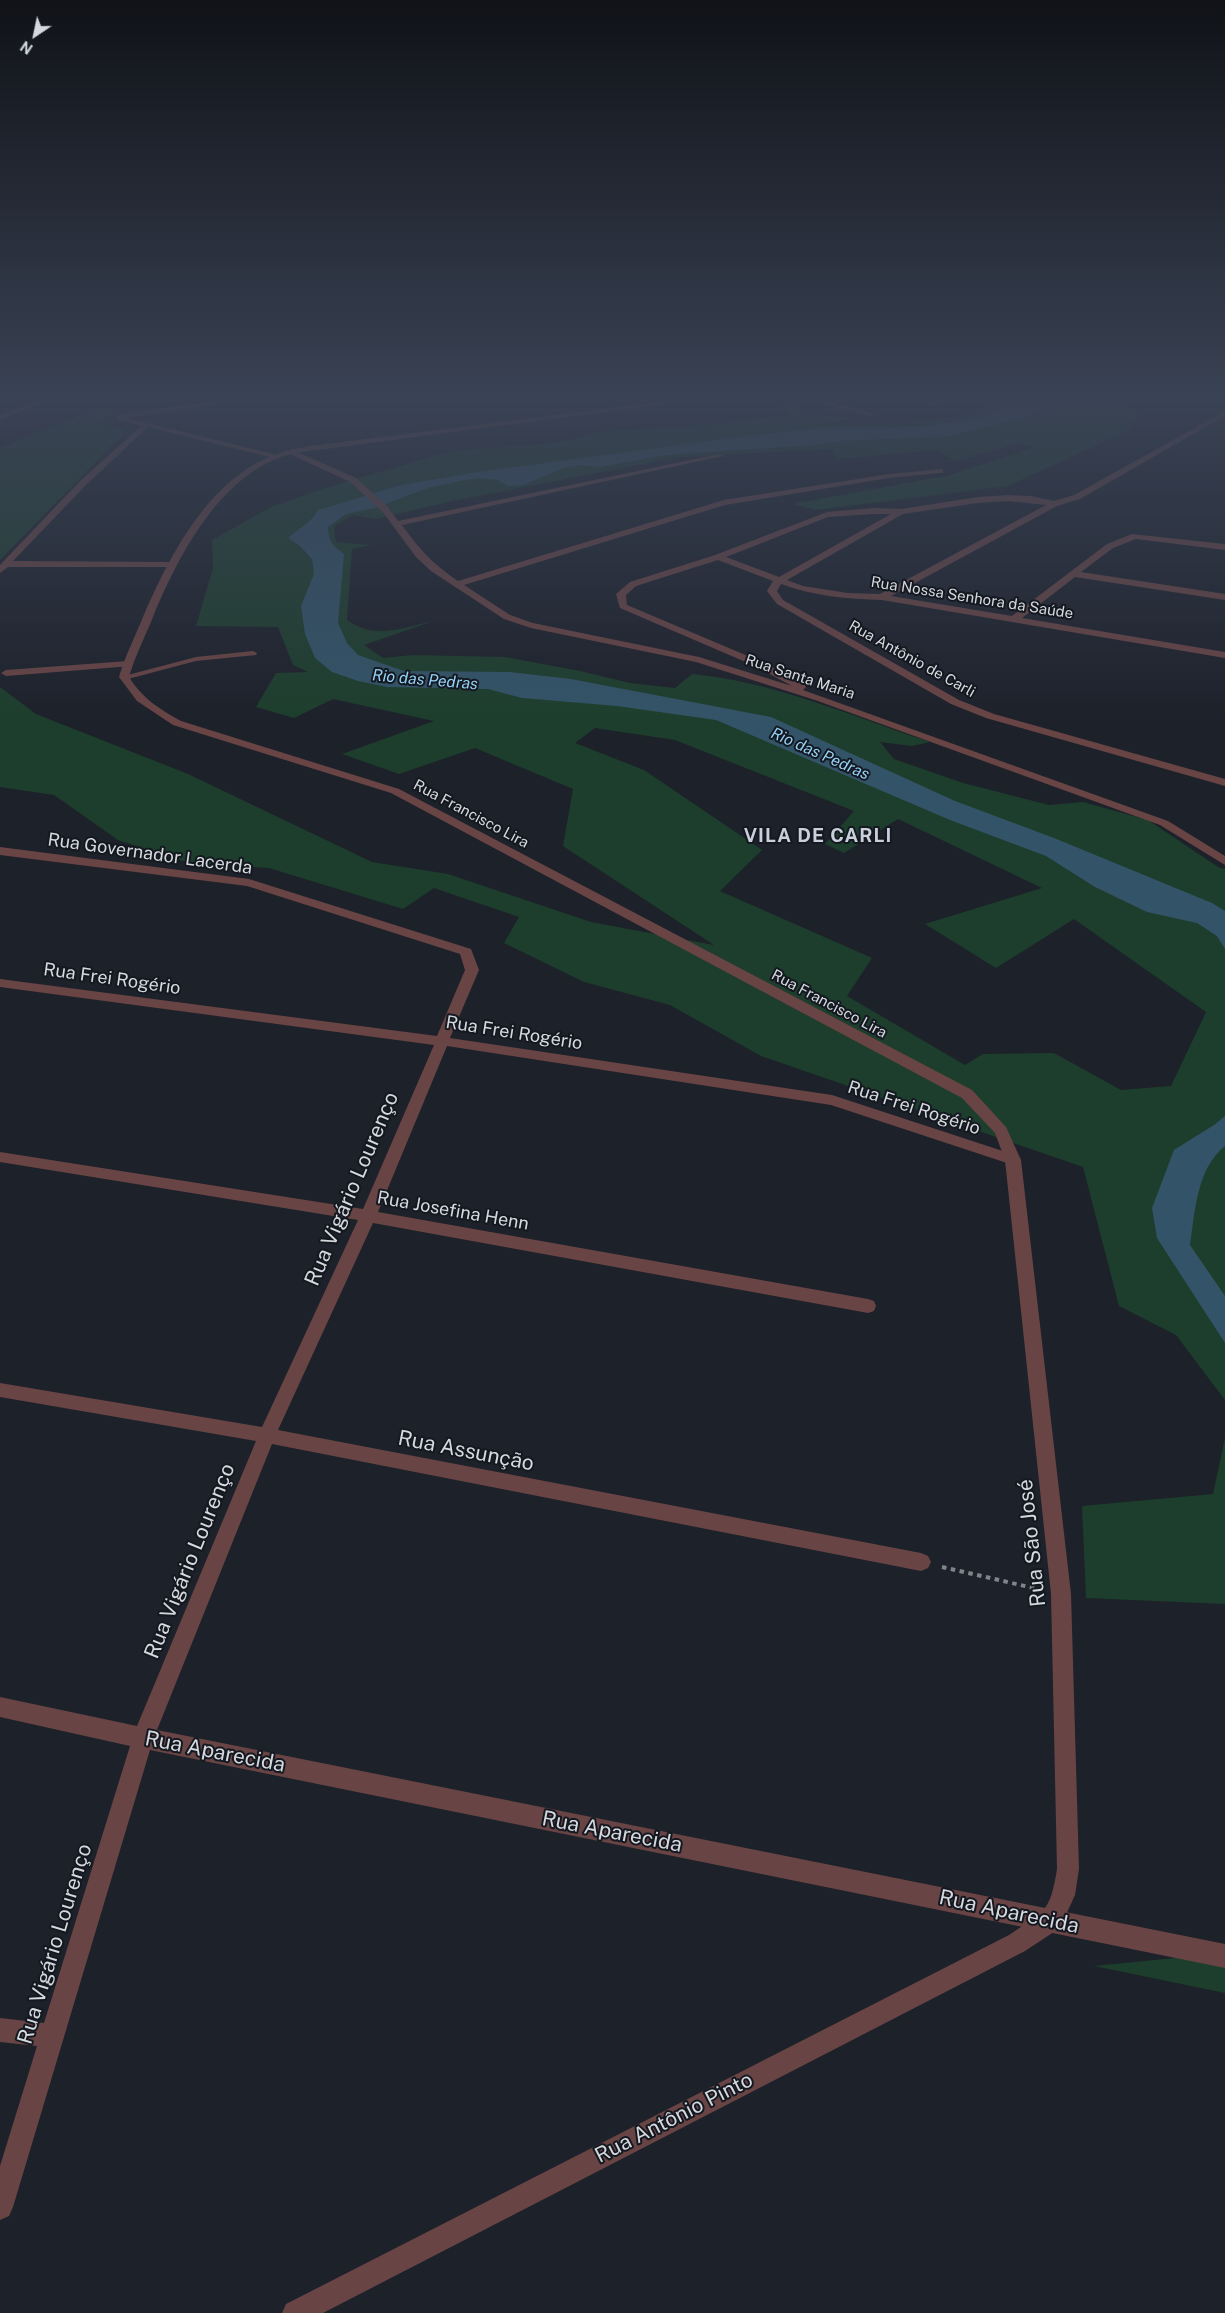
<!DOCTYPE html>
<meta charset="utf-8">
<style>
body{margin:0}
#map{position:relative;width:1225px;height:2313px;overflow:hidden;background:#1d212a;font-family:"Public Sans",sans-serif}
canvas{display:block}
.north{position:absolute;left:10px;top:10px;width:50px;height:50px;-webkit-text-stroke:4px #141820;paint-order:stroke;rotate:214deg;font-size:14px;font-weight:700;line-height:20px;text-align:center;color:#d5d8dd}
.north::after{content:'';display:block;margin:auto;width:18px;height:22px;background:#d5d8dd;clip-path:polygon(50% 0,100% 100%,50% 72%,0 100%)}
</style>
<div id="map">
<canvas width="1225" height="2313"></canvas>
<div class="north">N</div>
</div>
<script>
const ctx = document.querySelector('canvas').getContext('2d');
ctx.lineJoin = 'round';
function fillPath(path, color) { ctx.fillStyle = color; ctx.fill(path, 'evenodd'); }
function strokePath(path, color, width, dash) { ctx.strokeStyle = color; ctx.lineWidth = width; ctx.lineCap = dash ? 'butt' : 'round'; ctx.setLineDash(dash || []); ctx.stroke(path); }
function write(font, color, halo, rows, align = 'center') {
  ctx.font = font + ' "Public Sans",sans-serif'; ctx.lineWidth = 4; ctx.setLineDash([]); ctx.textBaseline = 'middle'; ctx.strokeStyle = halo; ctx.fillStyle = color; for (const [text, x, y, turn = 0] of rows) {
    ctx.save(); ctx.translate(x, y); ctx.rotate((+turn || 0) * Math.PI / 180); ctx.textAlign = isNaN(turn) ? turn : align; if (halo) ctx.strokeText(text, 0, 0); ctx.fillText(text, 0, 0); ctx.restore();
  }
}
const green = new Path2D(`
 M787,402l22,1 -12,6 15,6 44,3 -38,7 48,1 58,-5 50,-7 20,-12h135l-8,4 19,7 -11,17 -121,56 -192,24 -24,-6 154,-28 87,-28 -14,-5 -63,18 -19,-11 -101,9 -4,-10 -152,8 -228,44 -76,18 -24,-4 -17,11 -1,5 2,11 35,3 -19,4 -5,71c27,20 56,8 86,1l-69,24 19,13 30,-3 92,2 75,14 50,12 45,5 17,-14c79,7 162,43 238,68l-18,4 -32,-4 14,17 69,24 86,22 34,-3 65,18 70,47 7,2v531l-49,-65 -57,-29 -36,-139 -322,-111 -91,-51 -86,-23 -80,-39 15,-26 -85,-29 -31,21 -134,-41 -80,-5 -71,-23 -64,-45 -54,-8v-100l36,27 152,60 184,88 76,12 143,48 123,23 -151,-99 10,-57 -98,-41 -76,26 -57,-20 92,-33 -101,-22 -39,19 -38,-11 20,-34 32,-1 -15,-7 -15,-38 -82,-1 17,-58 -1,-28 59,-33 54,-19 127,-37 103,-8 50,-12 70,-3 116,-13 -13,-9zM595,728l80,12 179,71 -29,33 19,9 54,-34 144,69 -117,36 71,44 78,-49 132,93 -35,74 -50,4 -67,-37 -71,1 -18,11 -118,-69 25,-38 -152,-67 42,-41 -118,-80 -69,-27z
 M101,407l15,6 -18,9 29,8 -127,130v-112z
 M1225,1438v166l-139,-6 -4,-92 131,-12z
 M1225,1953v40l-131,-27z`);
const water = new Path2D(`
 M1010,402h44l-2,4 -42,15 -62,15 -107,5 -30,4 -145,10 -66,12 -20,-2 -16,3 -41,17 -15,1 -10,-6 -19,-2 -19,3 -32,7 -53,20 -29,6 -18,13c0,14 5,19 16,27l-6,69 9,20 11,12 46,16 106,1 61,7 200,38 184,84 99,37 158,65 13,8v38l-8,-13 -20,-13 -50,-11 -52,-25 -49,-31 -96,-36 -234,-100 -99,-14 -95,-8 -34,-9 -101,-2 -29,-6 -26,-9 -17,-14 -10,-24 -4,-28 13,-32 -2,-15 -12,-13 -12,-8c12,-11 22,-14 30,-28l83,-25 71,-12 267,-36 73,-8 111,-2 62,-10 24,-12z
 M1225,1116v30c-28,22 -30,65 -35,99l35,51v47l-68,-105 -5,-30 22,-58 40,-25z`);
const path = new Path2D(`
 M942,1567l96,22`);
const service = new Path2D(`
 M253,651l4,2 -1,2 -60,6 -72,19 -4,-3 76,-20z`);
const minor = new Path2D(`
 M207,402h24l-104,16 150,37v4l-129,-32 -63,59 -72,75 159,1 5,3 -2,2h-167l-8,6v-8l79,-83 62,-56 -24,-6v-4l10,-3z
 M816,402h14l44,12 -4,2z
 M921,402h19l1,2 -4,2z
 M1225,411v5l-145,83 -23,7 -166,90 121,20 95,-72 25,-10 93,10v6l-89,-11 -23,9 -32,24 144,22v6l-150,-23 -53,41 203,34v6l-343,-58c-34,-1 -69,-4 -101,-16l-4,7 6,9 176,100 35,14 231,65v7l-239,-68 -35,-14 -174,-100 -10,-13 6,-10 -55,-21 -82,26 -10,9 1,10 135,57 43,23 1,2 -3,3 365,131 57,35v9l-65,-40 -345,-125 -119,-38 -165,-34 -27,-9 -73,-48 -15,-14 -34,-46 -32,-29 -62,-29 7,-2 61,27 32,29 10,14 321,-67 4,2 -321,69c17,24 31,39 56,56l266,-81 165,-26 54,-5v4h-3l-51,5 -164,27 -261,80 46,30 23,8 166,34 93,29 -37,-20 -135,-58 -4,-14 14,-12 85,-27 112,-43 46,-4 28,1 77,-12 30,-2 23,1 23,5 20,-6zM1008,501l38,4 -166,89 -32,-1 -45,-7 -16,-6 116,-66 75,-11zM873,514h18l-112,63 -53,-20 102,-40z
 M128,661l5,3 -1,2 -126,10 -5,-3 5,-3z
 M0,847l249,32 222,70 8,21 -29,68 382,57 186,61 3,4 -3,4 -5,1 -182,-60 -384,-59 -69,166 490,87 6,2 2,5 -2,5 -6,2 -495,-90 -95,207 643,123 7,3 3,6 -3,6 -7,3 -649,-127 -115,286 1068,214v24l-1075,-218 -137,457 -4,9 -9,4v-54l37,-120 -37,-4v-24l44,5 86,-277 -130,-29v-20l137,29 119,-285 -256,-44v-14l262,44 96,-207 -358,-58v-10l363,57 71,-164 -434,-58v-8l437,57 28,-66 -5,-16 -213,-68 -247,-31z`);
const tertiary = new Path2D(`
 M33,402h11l-44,18v-5z
 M656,402h25l-363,48c-11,1 -23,3 -34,6 -66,22 -106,101 -131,161 -8,20 -18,39 -24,60 13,21 30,32 52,44l218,68 573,301 34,37 15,33 50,434 8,275 -4,26 -15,33 -35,23 -702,362h-41l4,-9 723,-369c35,-23 41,-22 48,-66l-6,-275 -46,-434 -10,-27 -33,-35 -571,-305 -218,-68 -36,-24 -18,-24c6,-21 16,-40 24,-60 27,-62 66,-139 134,-163 13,-5 27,-7 41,-9z`);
const farStreetnames = [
 ["Rua Nossa Senhora da Saúde",972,598,9],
 ["Rua Antônio de Carli",912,659,29],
 ["Rua Santa Maria",800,677,18],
 ["Rua Francisco Lira",471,814,28],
 ["Rua Francisco Lira",829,1004,28]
];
const farWaternames = [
 ["Rio das Pedras",425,680,5],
 ["Rio das Pedras",820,754,24]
];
const streetNames = [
 ["Rua Governador Lacerda",150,854,8],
 ["Rua Frei Rogério",112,979,8],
 ["Rua Frei Rogério",514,1033,9],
 ["Rua Frei Rogério",914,1108,18],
 ["Rua Josefina Henn",453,1211,10]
];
const farDistrictnames = [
 ["VILA DE CARLI",818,836]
];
const nearStreetnames = [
 ["Rua Vigário Lourenço",352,1189,-67],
 ["Rua Assunção",466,1451,11],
 ["Rua São José",1032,1543,-96],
 ["Rua Vigário Lourenço",190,1561,-68],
 ["Rua Aparecida",215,1752,11],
 ["Rua Aparecida",612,1832,11],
 ["Rua Aparecida",1009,1912,12],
 ["Rua Vigário Lourenço",55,1944,-73],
 ["Rua Antônio Pinto",674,2118,-27]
];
fillPath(green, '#1d3e2c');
fillPath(water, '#335468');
strokePath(path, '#81848b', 4, [4.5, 4.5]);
fillPath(service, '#694444');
fillPath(minor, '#694444');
fillPath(tertiary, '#694444');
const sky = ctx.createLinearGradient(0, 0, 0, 726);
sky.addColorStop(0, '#101217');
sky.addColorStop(0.55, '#3a4355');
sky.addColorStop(1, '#3a435500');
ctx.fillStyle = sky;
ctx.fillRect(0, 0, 1225, 726);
write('15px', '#d5d8dd', '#141820', farStreetnames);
write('italic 16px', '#94d1f6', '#141820', farWaternames);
write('18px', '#d5d8dd', '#141820', streetNames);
ctx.letterSpacing = '1px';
write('bold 19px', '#c9cfdb', '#141820', farDistrictnames);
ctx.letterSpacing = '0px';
write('21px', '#d5d8dd', '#141820', nearStreetnames);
</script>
